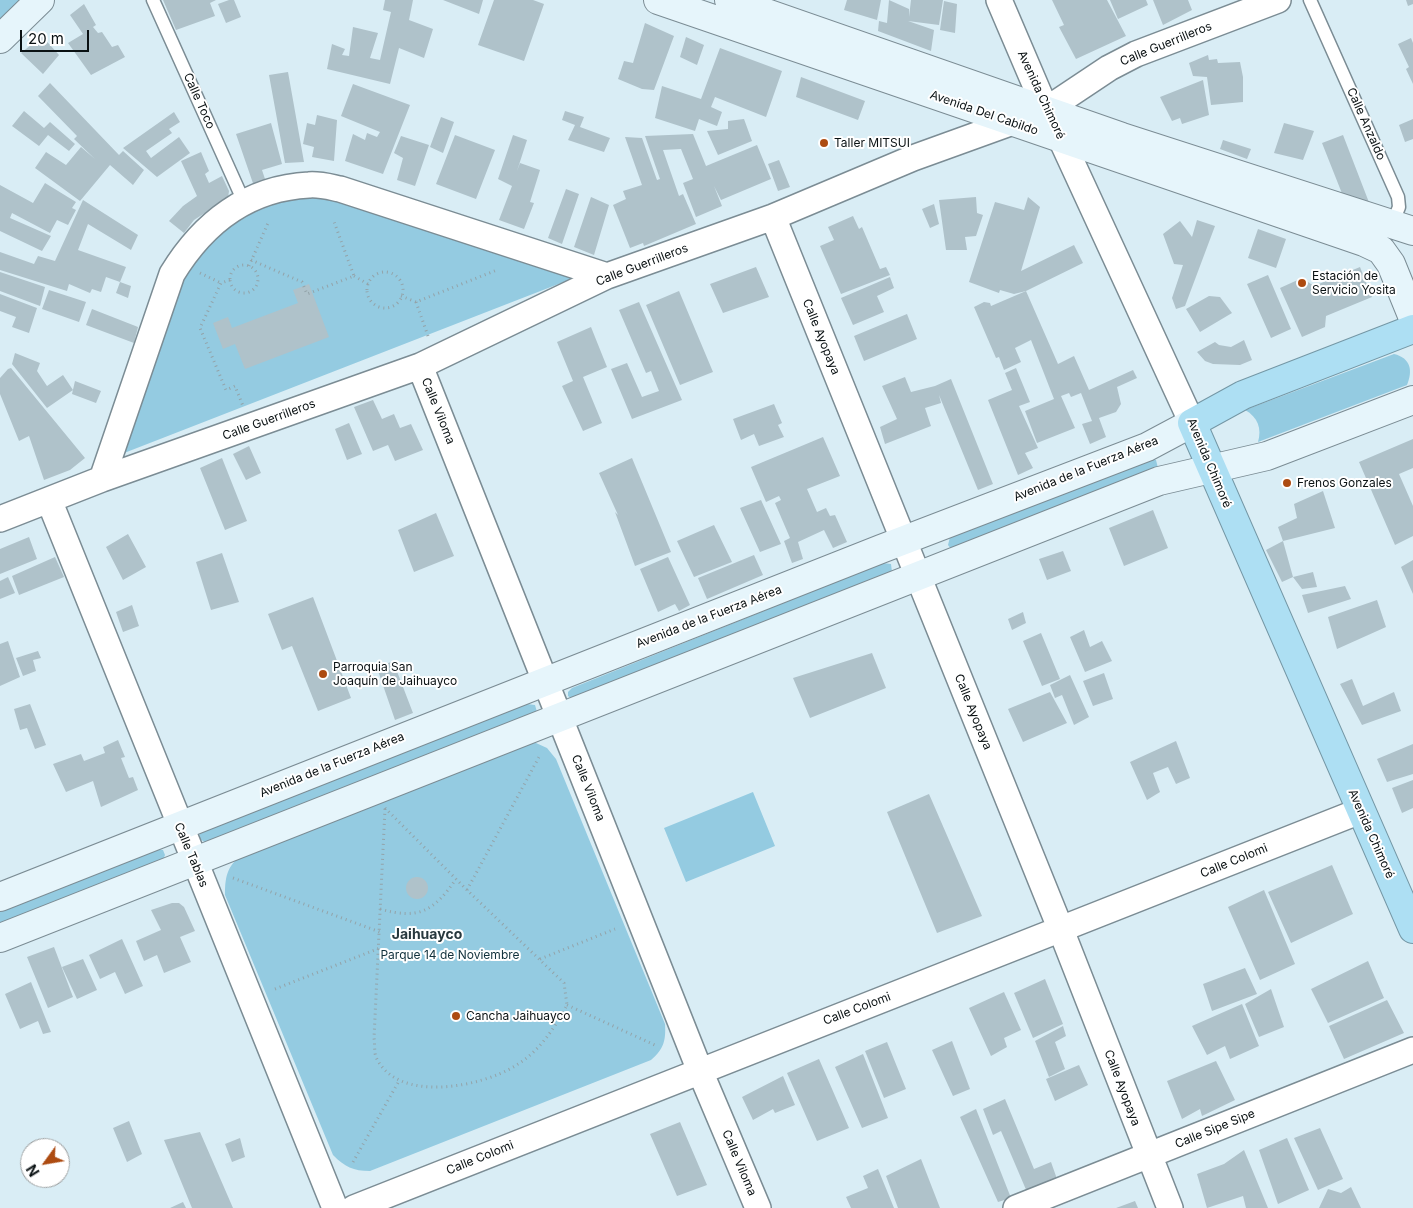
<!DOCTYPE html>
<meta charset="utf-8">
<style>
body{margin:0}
#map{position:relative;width:1413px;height:1208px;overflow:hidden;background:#d9edf5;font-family:Inter,sans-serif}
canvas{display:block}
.north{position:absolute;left:20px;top:1138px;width:50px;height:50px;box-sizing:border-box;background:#fff;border:1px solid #9da0a1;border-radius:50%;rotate:238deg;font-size:14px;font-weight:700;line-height:20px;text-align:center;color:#0a1113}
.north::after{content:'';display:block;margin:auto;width:18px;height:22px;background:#ad4b11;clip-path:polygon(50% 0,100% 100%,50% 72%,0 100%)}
.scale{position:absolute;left:20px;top:30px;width:69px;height:22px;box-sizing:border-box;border:2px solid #0a1113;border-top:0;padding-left:6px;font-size:15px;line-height:18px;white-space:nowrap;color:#0a1113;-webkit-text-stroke:4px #fff;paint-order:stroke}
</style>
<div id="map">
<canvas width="1413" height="1208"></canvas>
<div class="north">N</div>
<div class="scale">20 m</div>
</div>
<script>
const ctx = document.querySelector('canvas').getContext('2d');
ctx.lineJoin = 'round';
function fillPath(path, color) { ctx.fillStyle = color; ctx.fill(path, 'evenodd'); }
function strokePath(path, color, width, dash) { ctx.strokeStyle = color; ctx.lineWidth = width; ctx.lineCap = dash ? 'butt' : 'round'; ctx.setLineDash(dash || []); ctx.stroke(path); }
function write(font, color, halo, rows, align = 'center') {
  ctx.font = font + ' Inter,sans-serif'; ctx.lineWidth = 4; ctx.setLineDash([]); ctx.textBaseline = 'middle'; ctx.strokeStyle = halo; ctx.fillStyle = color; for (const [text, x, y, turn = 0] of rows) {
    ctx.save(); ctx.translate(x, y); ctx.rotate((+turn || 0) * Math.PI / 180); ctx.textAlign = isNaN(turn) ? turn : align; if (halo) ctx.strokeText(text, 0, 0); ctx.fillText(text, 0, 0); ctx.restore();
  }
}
const green = new Path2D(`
 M0,0h22l-22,21z
 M318,193l261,83 -460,179 62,-176 20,-32 57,-42z
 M1394,354c17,4 19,17 13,31l-149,57c4,-13 0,-25 -13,-32z
 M1151,459l5,1 2,8 -207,81 -3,-4 2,-8z
 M883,563l8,1 1,8 -320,127 -4,-3v-4l4,-4z
 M527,704l8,1 2,7 -331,131 -6,-4 -1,-4 4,-4z
 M536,743l11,5 9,11 109,265c1,16 -1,25 -14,36l-281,111c-17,0 -25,-4 -37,-16l-108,-260c0,-21 3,-30 20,-43l275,-108z
 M753,792l22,54 -89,36 -22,-54z
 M156,849l7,1 2,5 -2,5 -163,67v-15z`);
const building = new Path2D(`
 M163,0h53l-6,3 5,13 -39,14z
 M229,0h5l7,17 -15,6 -8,-19z
 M385,0h28l-4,20 24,9 -9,29 -25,-10 -9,36 -63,-15 5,-25 13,5 -3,6 7,1 4,-29 25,6 -8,25 10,2 11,-48 -8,-2z
 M443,0h40l-4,14z
 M494,0h39l11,4 -20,57 -46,-16z
 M847,0h34l-4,20 -33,-10z
 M889,0l20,9v8l2,-17h32l-4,25 -31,-4 26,9 -3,21 -53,-20 1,-10 8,2z
 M1052,0h55l19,36 -50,23 -17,-32 5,-2z
 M1110,0h36l2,5 -30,14z
 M1153,0h35l4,10 -29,15z
 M1406,0h7v4l-5,2z
 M944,1l13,3 -2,29 -15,-3z
 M84,4l12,21 -3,2 5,6 4,-1 10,15 6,-2 7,12 -34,18 -23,-32 15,-9 -13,-19z
 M645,23l29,13 -20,54 -12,-1 -24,-10 6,-18 9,2z
 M42,36l17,19 -16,19 -22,-21z
 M686,37l18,8 -7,20 -17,-8z
 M1411,38l2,5v41l-7,-15 3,-2 -11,-23z
 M720,48l62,23 -16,46 -51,-20 -4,10 11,5 -5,14 -18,-7 -4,12 -40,-13 7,-32 39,13z
 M1208,55l1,5 8,-1 1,4 22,-1 3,15v25l-32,3 -4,-28 -14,-1 -4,-13z
 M288,72l16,90 -19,1 -16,-88z
 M801,77l64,24 -7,19 -62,-23z
 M1203,80l6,35 -27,9 -2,-6 -8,3 -12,-24z
 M50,83l69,72 4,-4 21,19 -11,15 -23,-20 -30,36 -45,-33 11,-16 20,13 15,-18 14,12 -21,-20 3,-3 -39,-40z
 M353,84l57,21 -27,69 -38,-13 8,-27 12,6 2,-7 10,4 3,-5 -39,-16z
 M24,111l20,17 6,-6 25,22 -6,7 -21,-16 -9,11 -27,-20z
 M565,111l19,6 -4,10 30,11 -6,14 -36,-12 7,-15 -13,-5z
 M174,112l6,10 -11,7 3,4 -26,18 5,7 28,-21 11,16 -33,24 -34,-29z
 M317,115l20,5 -3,41 -22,-4 2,-10 -11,-3 4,-21 8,2z
 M441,117l13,5 -11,31 -13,-6z
 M744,119l8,22 -34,14 -11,-24 21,-2v-8z
 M1413,119v20l-8,3 -6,-17z
 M271,123l11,41 -20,6 6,18 -12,4 -20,-58z
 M1284,123l30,8 -11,29 -29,-7z
 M693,134l13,32 51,-21 14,34 -50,21 -7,-14 8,20 -26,11 -13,-34 10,-4 -12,-30 -18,1 16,46 4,-2 13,30 -52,22 -1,-3 -13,5 -17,-43 13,-6 -3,-8 19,-6 -17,-48 17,1 15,42 3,-1 -15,-43z
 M455,135l40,15 -19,49 -40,-15z
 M513,135l14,5 -10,31 3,-8 20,7 -10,32 4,1 -10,26 -25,-9 13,-34 -14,-7z
 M1343,135l27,70 -27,-9 -21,-53z
 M401,136l28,9 -14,41 -18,-6 6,-22 -9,-5z
 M1223,140l28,9 -4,10 -27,-10z
 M201,152l8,19 -4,3 4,9 13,-7 7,15 -1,7 -34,22 -10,13 -15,-12 14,-15 14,-10 -16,-35z
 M779,160l11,27 -12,4 -10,-27z
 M45,183l31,19 -4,6 4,2 -8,15 -11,-5 -7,13 -38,-20 -2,5 41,18 -9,15 -42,-20v-46l33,18z
 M566,189l13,5 -17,50 -14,-6z
 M591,197l18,8 -15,50 -20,-8z
 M976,197l1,16 6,2 -7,21 -11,1 2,13h-21l-7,-50z
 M1028,197l12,10 -19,64 53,-26 9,18 -57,28 -12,3 -14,-4 -1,3 -30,-11 26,-80 29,8z
 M83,200l55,35 -7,15 -43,-26 -10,26 48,17 -6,15 -14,-5 -5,15 -9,-3 -2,4 -21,-9 -2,7 -67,-21v-18l34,12 4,-8 17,5z
 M934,204l5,20 -9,4 -8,-19z
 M853,216l6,13 3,-2 18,42 6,-2 4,8 -49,19 -21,-48 14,-6 -6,-13z
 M1197,220l18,6 -30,80 -9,3 -4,-11 11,-33 -9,-1 -11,-30 17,-13 12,16z
 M1258,229l28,10 -10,29 -28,-10z
 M756,267l13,30 -46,16 -13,-29z
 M1360,267l12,30 -46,19 -1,11 -23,10 -22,-49 22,-10 12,8z
 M0,272l45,15 -5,19 -40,-15z
 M1268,275l23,54 -20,9 -24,-54z
 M890,277l4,11 -17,8 7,16 -31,13 -12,-27z
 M120,282l11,4 -3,12 -12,-5z
 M309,284l20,53 -84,32 -10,-25 -12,5 -10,-26 15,-6 4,11 66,-25 -5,-13z
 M49,290l37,12 -7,20 -37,-13z
 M679,291l34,81 -33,13 -34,-80z
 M1026,291l32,73 16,-8 15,34 44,-20 4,8 -20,9 4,17 -5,8 -17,6 7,19 -16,7 -8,-20 10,-3 -11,-28 -10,4 -2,-4 -8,3 14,32 -38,15 -12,-32 29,-12 -23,-59 -16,8 6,14 -17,8 -5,-13 -3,1 -22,-51 10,-5 6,1 1,3z
 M0,294l37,14 -8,25 -17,-6 4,-10 -16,-6z
 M1209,296l11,1 12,16 -32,19 -14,-23z
 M639,302l43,98 -50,19 -21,-50 16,-6 15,34 17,-6 -8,-20 -5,2 -27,-63z
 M92,309l46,18 -4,16 -48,-18z
 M907,314l10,25 -53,22 -10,-25z
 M591,327l16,40 -24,10 19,46 -19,8 -21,-45 11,-5 -16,-39z
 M1244,340l8,20 -12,5 -27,-1 -8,-3 -8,-9 18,-10 4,3 12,2z
 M15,353l25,10 -3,8 10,15 16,-11 10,15 -26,18 -35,-44z
 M11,368l74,90 -15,12 -26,10 -15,-44 -10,5 -19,-47v-16l8,-9z
 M1016,368l14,34 -11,4 19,42 -13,5 8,15 -15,7 -30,-75 24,-10 -7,-17z
 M905,377l6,15 24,-6 16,-7 42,105 -15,6 -39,-95 2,8 -16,5 6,18 -46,18 -5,-17 17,-8 -15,-33z
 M75,381l26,10 -5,12 -24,-9z
 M373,400l9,19 12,-5 6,14 11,-4 12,26 -28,11 -7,-16 -15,6 -19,-44z
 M774,404l8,19 -4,2 6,12 -25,9 -5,-12 -13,6 -8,-21z
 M349,423l13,31 -15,6 -12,-31z
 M823,437l17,39 -33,13 10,23 9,-4 4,8 5,-1 12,27 -14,6 -9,-18 -26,12 5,17 -11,4 -8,-22 6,-3 -15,-35 6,-3 -2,-4 -13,6 -15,-35z
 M1413,439v29l-14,6 14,32v30l-18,9 -36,-83z
 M249,446l12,27 -15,7 -13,-26z
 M222,458l25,63 -22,9 -25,-62z
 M632,458l39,94 -36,14 -20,-54 3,3 -19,-42z
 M1323,491l12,37 -52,13 -5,-14 19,-9 -3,-14z
 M761,500l20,44 -21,8 -20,-44z
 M1153,510l15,38 -44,18 -15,-38z
 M436,513l18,43 -40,16 -16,-42z
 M714,525l18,37 -38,15 -17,-36z
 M128,534l18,33 -23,13 -17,-33z
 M29,537l8,22 -37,15v-25z
 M1283,541l10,36 -11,5 -16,-32z
 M1063,551l8,20 -24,9 -8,-21z
 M222,553l17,49 -28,8 -15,-48z
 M754,555l9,20 -56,24 -9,-21z
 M55,557l9,20 -45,18 -7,-19z
 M668,557l22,48 -11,6 -4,-7 -17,8 -18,-43z
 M1413,560v34l-12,-27z
 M1313,572l4,15 -15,2 -9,-12z
 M8,577l7,16 -15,6v-18z
 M1345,586l6,13 -43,14 -6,-18z
 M313,597l38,101 -33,13 -26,-65 -10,4 -14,-36z
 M1377,600l9,27 -49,22 -9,-32z
 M132,605l7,21 -16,6 -7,-20z
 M1023,612l3,11 -14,7 -4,-11z
 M1084,630l6,17 12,-6 10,20 -27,11 -15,-35z
 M1041,633l19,46 -18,7 -19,-45z
 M8,641l12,36 -20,9v-42z
 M38,651l3,7 -8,2 3,11 -13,5 -7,-18z
 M872,653l14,35 -76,30 -17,-40z
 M393,661l20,52 -18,7 -18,-52z
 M1104,673l9,26 -20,7 -10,-25z
 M1070,675l19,42 -15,8 -12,-30 -7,3 -5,-13z
 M1352,679l11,27 31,-14 7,19 -39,14 -22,-41z
 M1050,692l17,31 -44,19 -15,-33z
 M30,704l16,41 -11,4 -8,-21 -7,2 -6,-21z
 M118,740l7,17 -4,1 8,20 4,-1 5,13 -37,17 -8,-26 -27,11 -13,-28 28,-10 3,7 21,-8 -2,-6z
 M1176,741l14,37 -14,6 -8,-17 -15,6 7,19 -13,8 -17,-38z
 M1413,744v30l-26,8 -10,-23z
 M1413,780v28l-11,5 -10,-25z
 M929,794l53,122 -45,17 -50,-121z
 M1332,865l21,49 -62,29 -23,-51z
 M406 888a11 11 0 1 1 22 0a11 11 0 1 1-22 0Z
 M1264,890l31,74 -35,16 -32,-73z
 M172,903h7l5,4 11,24 -15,6 11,25 -27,11 -7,-18 -13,6 -8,-20 25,-11 -10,-20z
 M122,939l21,47 -18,8 -10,-22 -15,7 -11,-24z
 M54,947l19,50 -25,11 -21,-51z
 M83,959l14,31 -20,9 -15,-32z
 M1368,961l16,37 -56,25 -17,-34z
 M1245,968l12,26 -45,17 -9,-27z
 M1045,979l18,45 -30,14 -19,-45z
 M31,982l20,50 -8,2 -5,-13 -18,8 -15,-35z
 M1271,989l13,38 -25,10 -14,-33z
 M1004,992l17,38 -17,8 3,9 -16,9 -22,-48z
 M1387,1000l17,33 -60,26 -15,-33z
 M1242,1004l17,42 -29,13 -5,-13 -18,9 -15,-29z
 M1063,1026l3,10 -11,6 10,27 -16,8 -14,-36z
 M952,1041l18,48 -17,7 -21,-46z
 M887,1042l19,47 -22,9 -19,-47z
 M863,1054l25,64 -26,10 -27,-61z
 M819,1059l30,69 -32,13 -30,-68z
 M1216,1061l19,39 -33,16 -2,-7 -18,10 -15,-38z
 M1079,1065l9,20 -33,16 -9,-22z
 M783,1076l12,29 -20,8 -2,-4 -20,11 -11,-23z
 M1005,1099l29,70 17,-7 6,17 -30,13 -26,-61 -8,4 -10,-26z
 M976,1109l35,89 -13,4 -38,-85z
 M129,1121l13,33 -15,8 -14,-34z
 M680,1122l27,63 -30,11 -27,-62z
 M1320,1128l23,51 -25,11 -24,-52z
 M200,1132l33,76h-41l-28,-68z
 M240,1138l5,19 -13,5 -7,-18z
 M1287,1138l22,52 -31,14 -19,-54z
 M1244,1150l24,58h-22l-3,-12 -36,12 -10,-34 27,-10z
 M921,1159l19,49h-42l-12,-32z
 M878,1169l16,39h-43l-5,-11 22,-9 -5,-12z
 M1351,1187l10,21h-42l9,-19 13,4z
 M1135,1201l3,7h-22z
 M183,1202l3,6h-16z`);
const path = new Path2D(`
 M251,260l51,22 5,12 47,-18 -21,-57
 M230 279a14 14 0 1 1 28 0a14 14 0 1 1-28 0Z
 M249,266l19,-43
 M367 290a18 18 0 1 1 36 0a18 18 0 1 1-36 0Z
 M200,273l21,10
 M354,276l14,8
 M230,280l-9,3 -21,45 26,62 9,-4 8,20
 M401,296l15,6 81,-32
 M416,302l12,34
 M385,808l82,82 97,93 3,22c-13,24 -28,47 -52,61 -34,21 -118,38 -139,-9 -2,-5 -1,-13 -2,-19z
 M233,878l147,54
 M467,890l72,-133
 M380,909c39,11 54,2 76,-30
 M540,959l75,-30
 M275,989l105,-41
 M567,1005l90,41
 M353,1162l46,-81`);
const lane = new Path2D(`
 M153,0l91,202
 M1310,0l88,197 1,10 -8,20`);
const street = new Path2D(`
 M999,0l47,110 15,29 131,284
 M773,217l288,713 109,278
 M420,366l280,705 58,137
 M102,479l70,-205c31,-51 76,-86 137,-89 10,-1 21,2 31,4l267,87
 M49,500l286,708
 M0,519l102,-40 318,-113 187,-90 166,-59 140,-59 133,-48 63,-42 27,-14 142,-54
 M354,1208l1006,-397
 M1016,1208l397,-158`);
const secondary = new Path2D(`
 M658,0l706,242 17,8 10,14 22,54
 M729,0l393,137 291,94
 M0,39l40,-39
 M0,897l881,-348 266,-102 45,-24
 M0,938l1159,-457 108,-25 146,-56`);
const highway = new Path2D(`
 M1413,329l-170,66 -51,28 221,506`);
const markers = [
 [824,143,5,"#ad4b11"],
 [1302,283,5,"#ad4b11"],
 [1287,483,5,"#ad4b11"],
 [323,674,5,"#ad4b11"],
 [456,1016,5,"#ad4b11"]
];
const streetNames = [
 ["Calle Guerrilleros",1166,44,-22],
 ["Avenida Chimoré",1041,95,65],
 ["Calle Toco",199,101,66],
 ["Avenida Del Cabildo",984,113,19],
 ["Calle Anzaldo",1366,124,66],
 ["Calle Guerrilleros",642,265,-21],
 ["Calle Ayopaya",821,337,68],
 ["Calle Viloma",438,411,68],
 ["Calle Guerrilleros",269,420,-20],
 ["Avenida Chimoré",1209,463,67],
 ["Avenida de la Fuerza Aérea",1086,469,-22],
 ["Avenida de la Fuerza Aérea",709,617,-21],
 ["Calle Ayopaya",973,712,68],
 ["Avenida de la Fuerza Aérea",332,765,-22],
 ["Calle Viloma",588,788,68],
 ["Avenida Chimoré",1371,834,66],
 ["Calle Tablas",191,855,67],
 ["Calle Colomi",1234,861,-22],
 ["Calle Colomi",857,1009,-21],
 ["Calle Ayopaya",1122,1088,69],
 ["Calle Sipe Sipe",1215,1129,-22],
 ["Calle Colomi",480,1158,-22],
 ["Calle Viloma",739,1163,67]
];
const poiNames = [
 ["Taller MITSUI",834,143],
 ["Estación de",1312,276],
 ["Servicio Yosita",1312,290],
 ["Frenos Gonzales",1297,483],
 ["Parroquia San",333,667],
 ["Joaquín de Jaihuayco",333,681],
 ["Cancha Jaihuayco",466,1016]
];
const parkNames = [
 ["Parque 14 de Noviembre",450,955]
];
const neighbourhoodNames = [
 ["Jaihuayco",427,935]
];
fillPath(green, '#94cbe1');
fillPath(building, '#afc2ca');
strokePath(lane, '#7b8c94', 15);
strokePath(street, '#7b8c94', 28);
strokePath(secondary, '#7b8c94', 30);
strokePath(highway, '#7497a5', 30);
strokePath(path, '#93a3a9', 3, [1, 4]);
strokePath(lane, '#fff', 12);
strokePath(street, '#fff', 25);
strokePath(secondary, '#e6f5fb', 28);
strokePath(highway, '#addff3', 28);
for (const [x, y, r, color] of markers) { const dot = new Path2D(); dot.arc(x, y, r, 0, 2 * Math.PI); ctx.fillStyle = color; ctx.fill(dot); strokePath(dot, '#fff', 2); }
write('12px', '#0a1113', '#fff', streetNames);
write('12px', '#0a1113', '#fff', poiNames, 'left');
write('12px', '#11313c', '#fff', parkNames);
write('bold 14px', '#28383e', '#fff', neighbourhoodNames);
</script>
